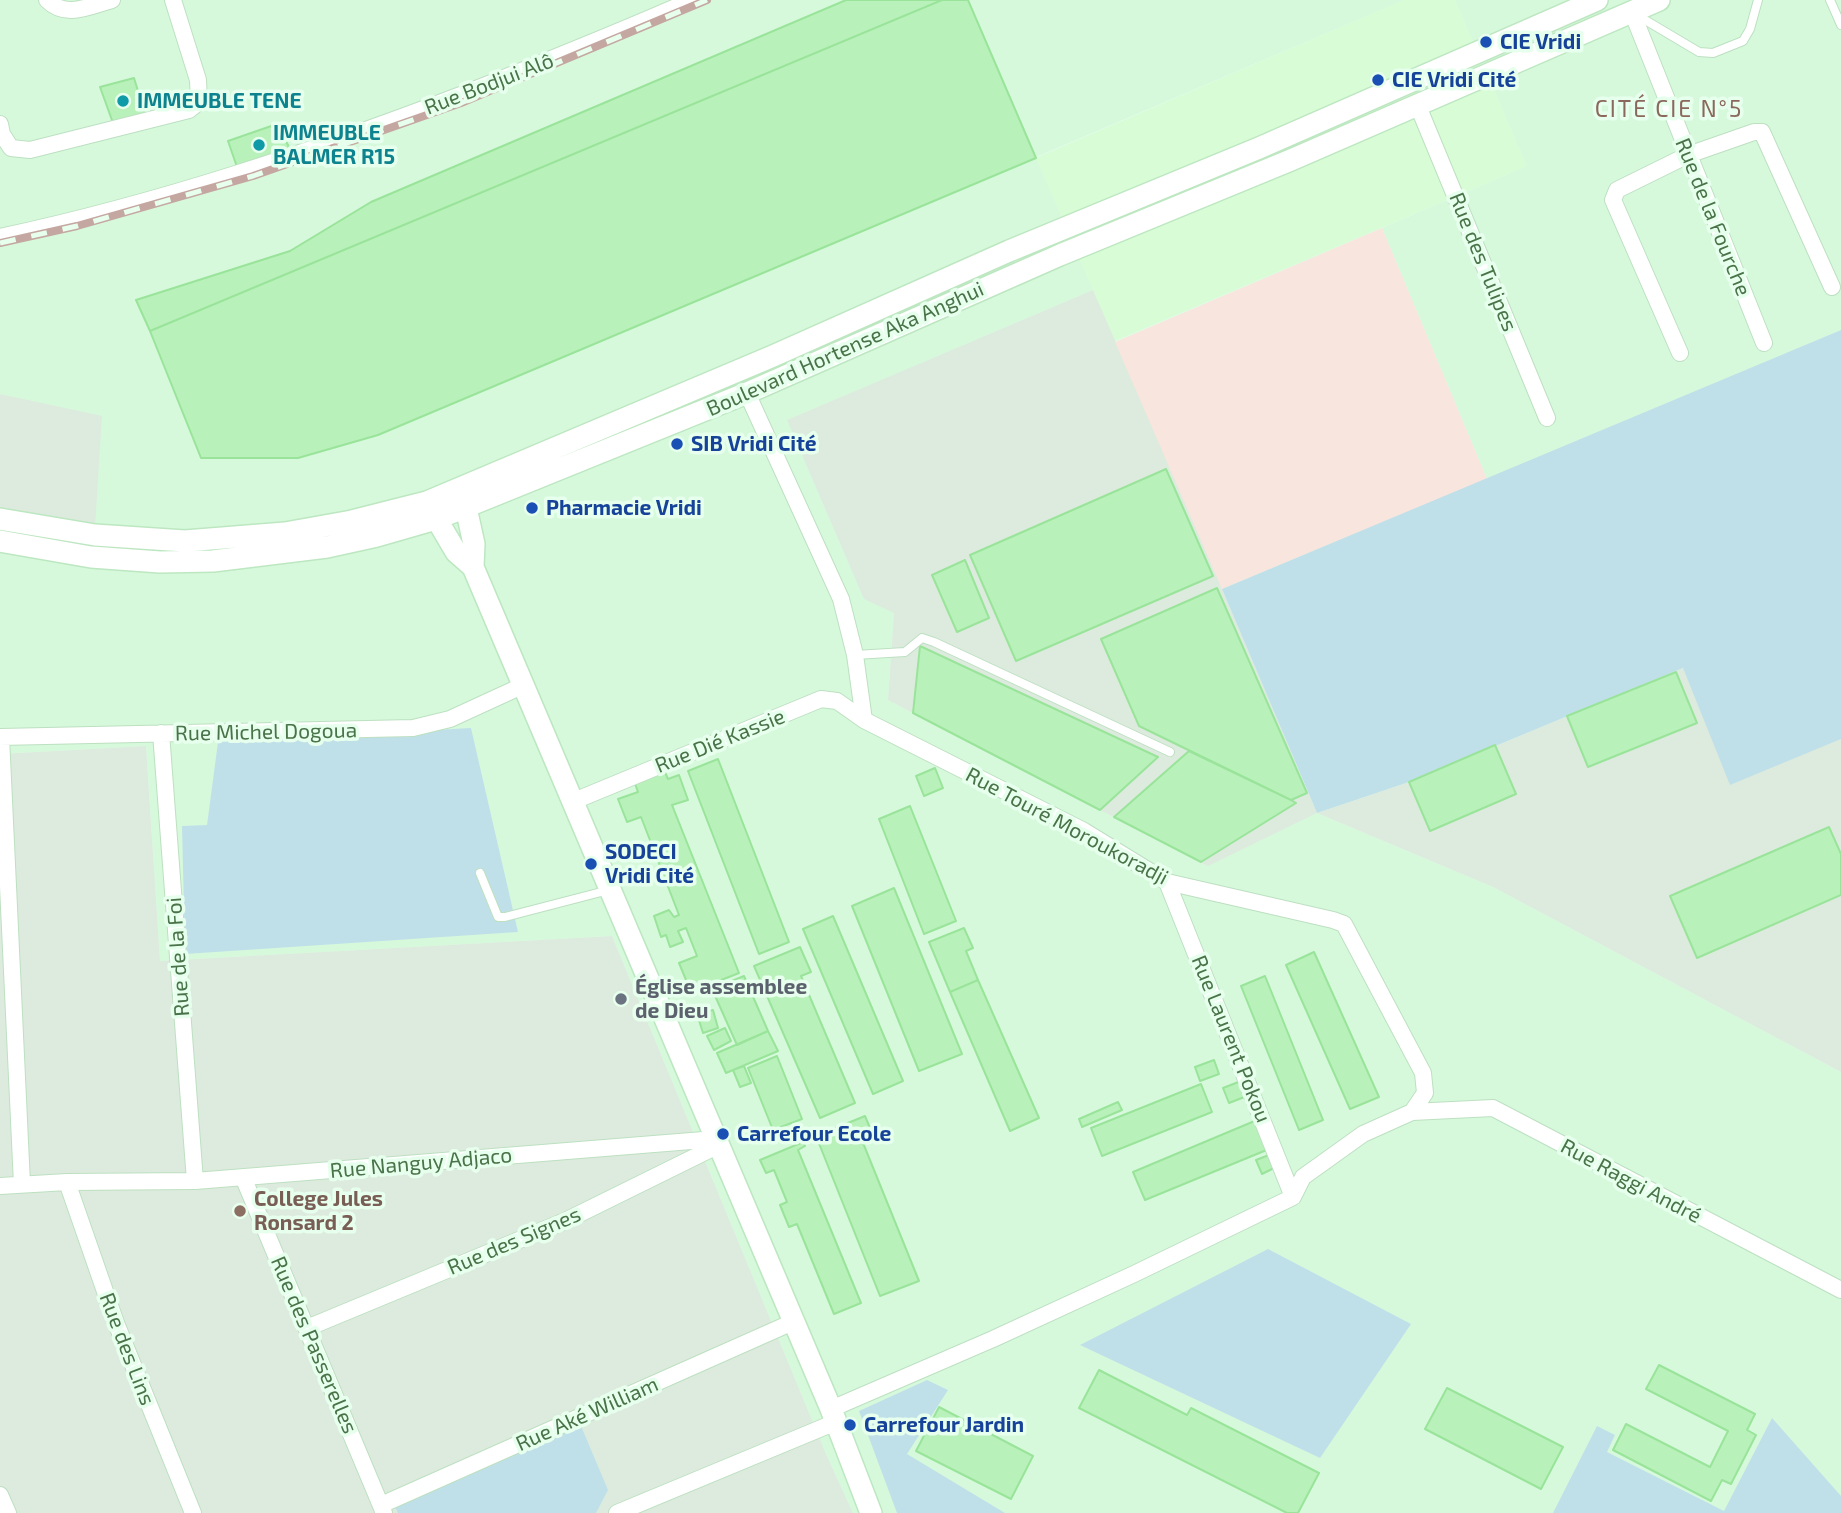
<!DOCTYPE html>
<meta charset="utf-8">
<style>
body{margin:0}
canvas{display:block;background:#e1fce8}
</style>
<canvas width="1841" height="1513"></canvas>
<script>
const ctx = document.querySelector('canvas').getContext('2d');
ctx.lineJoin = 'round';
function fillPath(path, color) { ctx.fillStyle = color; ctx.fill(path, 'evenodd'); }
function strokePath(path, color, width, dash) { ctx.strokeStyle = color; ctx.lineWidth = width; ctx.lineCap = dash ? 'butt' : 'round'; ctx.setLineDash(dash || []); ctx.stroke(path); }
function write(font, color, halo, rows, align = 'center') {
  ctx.font = font + ' "Exo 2",sans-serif'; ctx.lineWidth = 7; ctx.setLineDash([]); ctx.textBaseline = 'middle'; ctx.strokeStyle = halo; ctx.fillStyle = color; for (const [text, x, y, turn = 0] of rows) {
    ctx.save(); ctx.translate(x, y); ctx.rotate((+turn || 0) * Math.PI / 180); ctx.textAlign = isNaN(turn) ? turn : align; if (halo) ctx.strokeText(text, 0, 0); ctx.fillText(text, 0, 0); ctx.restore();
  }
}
const residential = new Path2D(`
 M0,0h1404l-368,157 57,133 -305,130 106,193 -6,87 320,165 109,-52 176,74 348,185v441h-988l-27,-59 -214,-518 -452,25 -14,-215 -146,8v-242l102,-95 -102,-23z
 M1455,0h386v330l-354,149 -105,-251 145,-62z`);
const commercial = new Path2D(`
 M1404,0h51l72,166 -412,175 -79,-183z`);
const industrial = new Path2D(`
 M1093,290l78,178 146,345 92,-31 274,-114 158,-61v465l-348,-185 -176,-74 -109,53 -320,-166 6,-87 -30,-14 -77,-179z
 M0,394l102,22 -7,112 -95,-16z
 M146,746l14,215 452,-25 214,518 27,59h-853v-759z`);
const education = new Path2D(`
 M1382,228l105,251 -265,110 -107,-247z`);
const green = new Path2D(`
 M1841,330v409l-111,46 -47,-117 -274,114 -92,31 -95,-224z
 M471,728l47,204 -333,22 -3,-128 25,-1 11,-83z
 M1268,1249l143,75 -91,134 -240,-113z
 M927,1380l21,10 -41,64 98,59h-108l-38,-102z
 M1772,1418l69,78v17h-288l44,-87 18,9 -8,17 117,59z
 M581,1426l27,64 -12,23h-198l-5,-10z`);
const building = new Path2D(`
 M846,0h96l-792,331 -14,-31 154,-49 81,-49z
 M942,0h26l68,158 -658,277 -80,23h-97l-51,-127z
 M134,78l11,36 -32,9 -13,-36z
 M277,124l13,25 -53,18 -9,-26z
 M1166,469l47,107 -197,85 -46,-106z
 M965,560l24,58 -32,14 -25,-57z
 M1217,588l90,205 -16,7 -152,-74 -38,-87z
 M920,646l238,111 -58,53 -187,-97z
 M1676,672l21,51 -109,44 -21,-51z
 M1495,745l21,49 -86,37 -21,-49z
 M1189,751l102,49 5,3 -95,59 -87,-45z
 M718,759l71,183 -30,12 -71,-183z
 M935,768l8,20 -19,8 -8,-20z
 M664,770l4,9 11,-4 9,25 -16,5 67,168 -48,19 -12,-29 18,-7 -11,-28 -8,3 5,11 -13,5 -4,-12 -5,2 -7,-21 15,-6 5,7 5,-2 -38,-98 -14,5 -9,-23 20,-7 -4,-11z
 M910,806l46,115 -32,13 -45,-115z
 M1829,827l12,27v41l-144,63 -27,-62z
 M894,888l68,166 -43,17 -67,-165z
 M833,916l70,165 -30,13 -70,-165z
 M964,928l9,20 -7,3 12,29 -28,12 -21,-50z
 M800,947l11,25 -10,4 54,127 -35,15 -66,-152z
 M1314,952l65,145 -29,12 -64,-144z
 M744,976l24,55 -31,14 -25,-56z
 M1265,976l58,144 -24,10 -58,-144z
 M978,980l61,138 -29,13 -60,-139z
 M713,1010l5,18 -15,5 -6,-19z
 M725,1028l6,13 -17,9 -7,-14z
 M768,1031l10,20 -52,22 -9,-20z
 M777,1056l25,63 -29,11 -25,-62z
 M1214,1060l5,14 -19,7 -5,-14z
 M744,1066l7,17 -11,4 -7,-17z
 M1241,1081l6,15 -18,7 -6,-15z
 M1201,1084l11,28 -110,44 -11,-28z
 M1118,1102l4,8 -40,17 -3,-8z
 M865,1116l5,12 -11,5 60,148 -39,15 -64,-160z
 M1257,1120l12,29 -124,51 -12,-28z
 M803,1142l2,4 -7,4 63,153 -27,11 -37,-90 -8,3 -9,-22 7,-3 -13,-32 -8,3 -6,-13z
 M1269,1155l5,13 -12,6 -6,-14z
 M1659,1365l96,49 -8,16 9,5 -25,49 -9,-4 -11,21 -98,-51 13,-26 84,43 18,-36 -82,-42z
 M1099,1370l88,45 4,-7 128,65 -21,40h-11l-208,-105z
 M1447,1388l116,59 -22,42 -116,-60z
 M939,1407l94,49 -22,43 -95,-48z`);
const lane = new Path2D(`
 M1830,0l11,25
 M1635,14l64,38 14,1 30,-12 7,-12 8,-29
 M855,655l50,-3 17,-14 12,4 236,110
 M480,873l18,44h7l104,-27`);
const street = new Path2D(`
 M47,0c19,19 42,6 65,0
 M1632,12l132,331
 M1418,106l129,312
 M0,124l2,10 9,14 19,2 159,-40 10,-8 -1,-22 -25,-80
 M0,237c159,-34 314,-86 466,-144 76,-30 151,-60 226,-93
 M1680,353l-67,-153 4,-10 71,-35 66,-23h8l70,155
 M747,393l94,206 14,56 9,65 220,111 83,51 166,38 11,4 79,149 2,20 -13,19 -49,22 -60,43 -10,20 -159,77 -141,65 -162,70
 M161,733l34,448
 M0,737l413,-9 37,-9 74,-34
 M1,737l21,447
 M574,801l247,-102 16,2 27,19
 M1167,882l126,315
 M1412,1112l81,-4 348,182
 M243,1177l141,336
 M67,1182l49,141 77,190
 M0,1186l67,-4 128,-1 521,-42
 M307,1328l258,-107 154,-76
 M0,1495l8,18
 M381,1505l412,-183
 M617,1513l219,-91`);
const secondary = new Path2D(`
 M463,494l11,50 -1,23
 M430,508l26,44 17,15 358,842 40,104
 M0,519l95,16 90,6 100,-8 67,-12 75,-19 346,-146 236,-105 250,-103 338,-148
 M0,541l91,16 69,5 53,-1 114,-14 50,-11 59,-17 311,-126 313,-138 231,-95 368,-160`);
const rail = new Path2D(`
 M0,243l77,-17 176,-50 208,-73 246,-103`);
const markers = [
 [1486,42,7,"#1a4fb4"],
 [1378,80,7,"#1a4fb4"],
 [123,101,7,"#0f9aa8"],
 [259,145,7,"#0f9aa8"],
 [677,444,7,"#1a4fb4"],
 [532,508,7,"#1a4fb4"],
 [591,864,7,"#1a4fb4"],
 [621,999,7,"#6b7280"],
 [723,1134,7,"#1a4fb4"],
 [240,1211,7,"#8d6e63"],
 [850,1425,7,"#1a4fb4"]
];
const transitNames = [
 ["CIE Vridi",1500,42],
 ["CIE Vridi Cité",1392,80],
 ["SIB Vridi Cité",691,444],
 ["Pharmacie Vridi",546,508],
 ["SODECI",605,852],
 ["Vridi Cité",605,876],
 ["Carrefour Ecole",737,1134],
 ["Carrefour Jardin",864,1425]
];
const streetNames = [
 ["Rue Bodjui Alô",489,84,-21],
 ["Rue de la Fourche",1713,217,68],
 ["Rue des Tulipes",1483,262,68],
 ["Boulevard Hortense Aka Anghui",845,349,-24],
 ["Rue Michel Dogoua",266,732,-1],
 ["Rue Dié Kassie",720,741,-22],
 ["Rue Touré Moroukoradji",1067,826,28],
 ["Rue de la Foi",178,957,-94],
 ["Rue Laurent Pokou",1231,1039,68],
 ["Rue Nanguy Adjaco",421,1163,-5],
 ["Rue Raggi André",1631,1181,28],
 ["Rue des Signes",514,1241,-23],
 ["Rue des Passerelles",314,1345,67],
 ["Rue des Lins",127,1349,69],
 ["Rue Aké William",587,1414,-24]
];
const cultureNames = [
 ["IMMEUBLE TENE",137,101],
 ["IMMEUBLE",273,133],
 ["BALMER R15",273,157]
];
const worshipNames = [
 ["Église assemblee",635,987],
 ["de Dieu",635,1011]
];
const educationNames = [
 ["College Jules",254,1199],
 ["Ronsard 2",254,1223]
];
const neighbourhoodNames = [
 ["CITÉ CIE N°5",1669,109]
];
fillPath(residential, '#d6f9dc');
fillPath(commercial, '#d8fcd5');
fillPath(industrial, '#ddebde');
fillPath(education, '#f8e5de');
fillPath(green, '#c0e0e9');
fillPath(building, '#b9f1ba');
strokePath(building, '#99e49a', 2);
strokePath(lane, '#bde0c1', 10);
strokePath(street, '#bde0c1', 18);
strokePath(secondary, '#bde7c1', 24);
strokePath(lane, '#fff', 8);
strokePath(street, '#fff', 16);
strokePath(secondary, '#fff', 21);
strokePath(rail, '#c5a7a1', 8);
strokePath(rail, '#e7ffed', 5, [16]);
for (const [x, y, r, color] of markers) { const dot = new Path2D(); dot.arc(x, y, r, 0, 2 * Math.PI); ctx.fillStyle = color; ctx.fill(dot); strokePath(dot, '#e7ffed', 2.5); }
write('bold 21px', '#164399', '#e7ffed', transitNames, 'left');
write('21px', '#497348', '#e7ffed', streetNames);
write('bold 21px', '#0d838f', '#e7ffed', cultureNames, 'left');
write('bold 21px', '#5b616d', '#e7ffed', worshipNames, 'left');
write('bold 21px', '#785e54', '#e7ffed', educationNames, 'left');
ctx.letterSpacing = '2px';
write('23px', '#8a685c', '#e7ffed', neighbourhoodNames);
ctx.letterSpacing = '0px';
</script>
